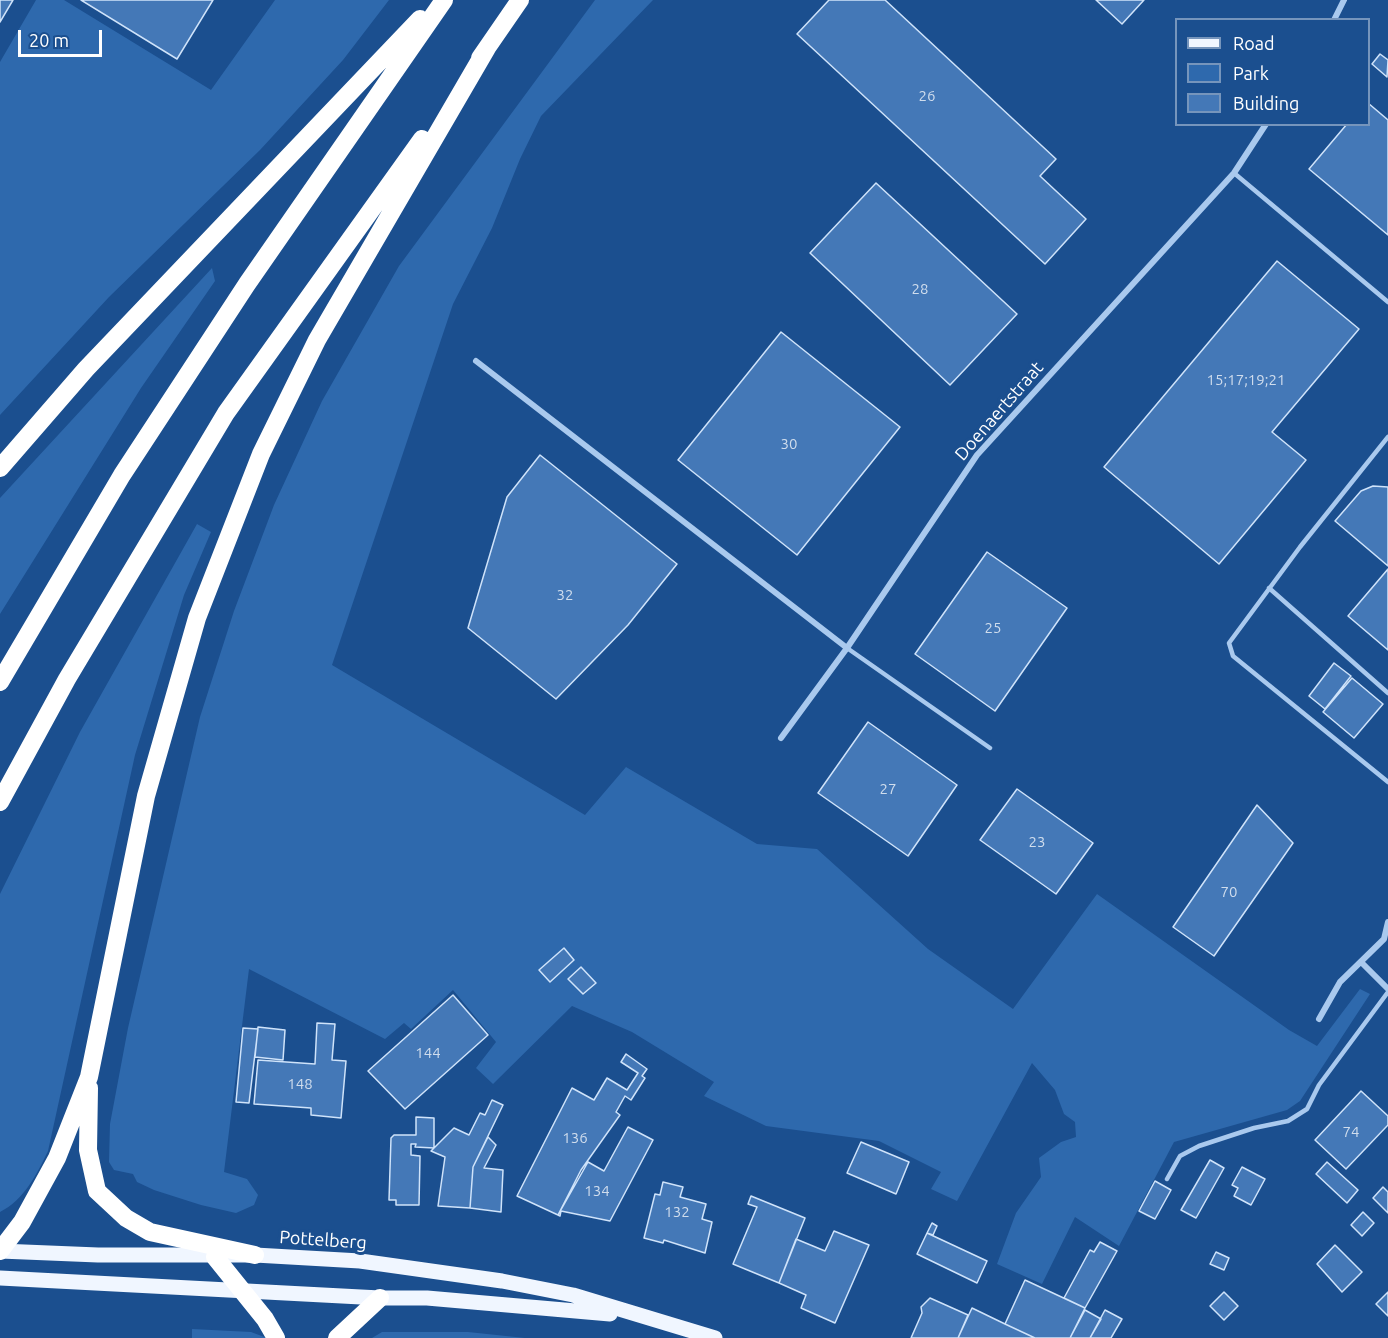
<!DOCTYPE html>
<style>
body{margin:0}
#map{position:relative;width:1388px;height:1338px;overflow:hidden;background:#1b4f8f;font-family:Ubuntu,sans-serif}
canvas{display:block}
.legend{position:absolute;left:1175px;top:18px;width:195px;height:108px;box-sizing:border-box;background:#1b4f8f;border:2px solid #7695bc;margin:0;padding:8px 10px;list-style:none;font-size:18px;color:#fff}
.legend li{display:flex;align-items:center;gap:12px;height:30px}
.legend b{width:30px;border:2px solid #7695bc}
.scale{position:absolute;left:18px;top:30px;width:84px;height:27px;box-sizing:border-box;border:3px solid #fff;border-top:0;padding-left:8px;font-size:18px;line-height:21px;white-space:nowrap;color:#fff;-webkit-text-stroke:4px #1b4f8f;paint-order:stroke}
</style>
<div id="map">
<canvas width="1388" height="1338"></canvas>
<ul class="legend">
<li><b style="height:8px;background:#f0f6ff"></b>Road</li>
<li><b style="height:16px;background:#2e69ad"></b>Park</li>
<li><b style="height:16px;background:#4478b7"></b>Building</li>
</ul>
<div class="scale">20 m</div>
</div>
<script>
const ctx = document.querySelector('canvas').getContext('2d');
ctx.lineJoin = 'round';
function fillPath(path, color) { ctx.fillStyle = color; ctx.fill(path, 'evenodd'); }
function strokePath(path, color, width, dash) { ctx.strokeStyle = color; ctx.lineWidth = width; ctx.lineCap = dash ? 'butt' : 'round'; ctx.setLineDash(dash || []); ctx.stroke(path); }
function write(font, color, halo, rows, align = 'center') {
  ctx.font = font + ' Ubuntu,sans-serif'; ctx.lineWidth = 6; ctx.setLineDash([]); ctx.textBaseline = 'middle'; ctx.strokeStyle = halo; ctx.fillStyle = color; for (const [text, x, y, turn = 0] of rows) {
    ctx.save(); ctx.translate(x, y); ctx.rotate((+turn || 0) * Math.PI / 180); ctx.textAlign = isNaN(turn) ? turn : align; if (halo) ctx.strokeText(text, 0, 0); ctx.fillText(text, 0, 0); ctx.restore();
  }
}
const green = new Path2D(`
 M36,0h28l147,90 64,-90h114l-46,60 -83,90 -151,147 -109,118v-353z
 M595,0h58l-112,116 -21,43 -28,69 -39,76 -121,361 253,150 41,-48 131,77 60,5 111,100 85,60 84,-115 192,136 28,16 43,-57 10,5 -70,107 -13,9 -113,32 -55,104 -44,-29 -33,67 -45,-20 19,-51 25,-36 -2,-19 22,-16 15,-5 -1,-15 -11,-8 -9,-24 -23,-27 -75,138 -26,-12 10,-17 -62,-31 -113,-15 -62,-30 10,-14 -82,-50 -60,-26 -79,78 -17,-16 20,-26 -43,-52 -42,39 -7,-6 -19,16 -136,-70 -25,203 23,7 11,16 -4,10 -18,8 -35,-8 -47,-15 -17,-8 -4,-8 -19,-4 -5,-8 1,-38 18,-96 72,-311 34,-106 40,-106 48,-104 77,-135z
 M212,268l3,13 -74,107 -141,226v-116z
 M197,524l14,8 -27,63 -49,160 -87,396c-11,23 -24,49 -48,61v-318l80,-162z
 M192,1329l59,3 16,6h-75z
 M382,1332h86l57,6h-153z`);
const building = new Path2D(`
 M0,0h13l-13,22z
 M81,0h132l-36,59z
 M829,0h56l171,159 -16,17 46,43 -41,45 -248,-230z
 M1096,0h48l-22,24z
 M1380,54l8,6 -1,17 -15,-13z
 M1368,103l20,17v115l-79,-66 38,-45h21z
 M876,183l141,131 -67,71 -140,-132z
 M1277,261l82,68 -87,103 34,28 -87,104 -115,-97z
 M781,332l119,95 -103,128 -119,-95z
 M540,455l137,109 -49,61 -72,74 -88,-71 39,-131z
 M1373,486l15,1v79l-53,-45 26,-30z
 M987,552l80,56 -72,103 -80,-57z
 M1388,569v81l-40,-34z
 M1334,663l17,13 -26,33 -16,-13z
 M1352,678l31,26 -29,34 -31,-26z
 M868,722l89,63 -49,71 -90,-63z
 M1017,789l76,54 -37,51 -76,-54z
 M1257,805l36,38 -79,113 -41,-29z
 M564,948l10,12 -24,22 -11,-12z
 M581,967l15,16 -13,11 -15,-15z
 M453,995l35,40 -83,74 -37,-38z
 M317,1023l18,1 -3,36 14,1 -5,57 -30,-3v-7l-57,-4 4,-44 57,4z
 M258,1027l27,3 -2,30 -28,-3z
 M243,1028l15,1 -9,74 -13,-1z
 M626,1054l21,15 -5,7 3,2 -14,22 -6,-4 -9,16 4,3 -39,55 -23,45 -41,-19 55,-108 22,12 13,-22 20,12 11,-17 -17,-11z
 M1361,1091l27,25v9l-42,44 -31,-29z
 M492,1100l11,5 -30,62 -3,41 -32,-2 7,-49 -14,-6 23,-23 15,7 11,-22 5,2z
 M416,1117l18,1v30l-19,-1 1,-3h-5v11l9,1 -1,49h-23v-5h-7l2,-62 3,-3h22z
 M628,1127l25,13 -43,81 -49,-10 -1,5 -2,-1 30,-53 16,9z
 M488,1137l8,8 -12,23 19,2 -2,42 -31,-4 3,-41z
 M861,1142l48,20 -13,32 -49,-21z
 M1210,1160l14,8 -28,50 -15,-8z
 M1327,1162l31,28 -11,13 -31,-29z
 M1242,1167l23,12 -14,26 -17,-9 4,-8 -6,-3z
 M1155,1181l16,9 -16,29 -16,-8z
 M663,1182l20,5 -3,10 26,7 -4,15 10,3 -7,31 -41,-13 -1,3 -19,-5 11,-44 5,1z
 M1383,1187l5,5v21l-15,-15z
 M751,1196l54,22 -26,65 -46,-19 24,-57 -9,-3z
 M1363,1212l11,11 -12,13 -11,-11z
 M932,1223l5,3 -4,9 -6,-2z
 M834,1231l35,14 -34,78 -34,-15 5,-13 -27,-12 17,-44 29,12z
 M927,1233l60,28 -10,22 -60,-29z
 M1100,1242l17,9 -32,57 -21,-10 26,-48 4,2z
 M1335,1245l27,27 -20,20 -25,-28z
 M1216,1252l13,6 -5,12 -14,-6z
 M1025,1280l60,28 -15,30h-35l-30,-14z
 M1224,1292l14,14 -14,14 -14,-14z
 M1388,1292v24l-12,-12z
 M930,1298l38,17 -10,23h-47l11,-25 -1,-6z
 M972,1308l33,16 30,14h-77z
 M1085,1310l16,9 -11,19h-20z
 M1105,1310l17,9 -11,19h-21z`);
const lane = new Path2D(`
 M1234,173l154,129
 M1388,437l-88,110 -71,96 4,13 155,126
 M1269,588l119,105
 M847,648l143,100
 M1167,1179l13,-23 19,-10 55,-18 34,-7 19,-12 12,-24 69,-93`);
const street = new Path2D(`
 M1334,20l10,-20
 M476,361l371,287
 M781,738l66,-90 130,-193 257,-282 32,-49
 M1362,963l26,26
 M1319,1019l21,-37 44,-43 4,-17`);
const primary = new Path2D(`
 M0,1251l98,4h157l105,6 142,20 71,14 142,43
 M0,1278l380,20h47l183,16`);
const highway = new Path2D(`
 M480,58l40,-58
 M0,468l86,-99 334,-350
 M0,682l122,-207 125,-191 197,-284
 M0,802l67,-123 159,-266 196,-274
 M89,1088l-1,62 9,41 29,27 24,14 105,23
 M0,1251l22,-29 35,-64 32,-81 57,-281 51,-178 64,-164 56,-114 170,-292
 M215,1257l50,62 11,19
 M337,1338l43,-40`);
const numberNames = [
 ["26",927,96],
 ["28",920,289],
 ["15;17;19;21",1246,380],
 ["30",789,444],
 ["32",565,595],
 ["25",993,628],
 ["27",888,789],
 ["23",1037,842],
 ["70",1229,892],
 ["144",428,1053],
 ["148",300,1084],
 ["74",1351,1132],
 ["136",575,1138],
 ["134",597,1191],
 ["132",677,1212]
];
const streetNames = [
 ["Doenaertstraat",999,411,-49],
 ["Pottelberg",323,1240,4]
];
fillPath(green, '#2e69ad');
fillPath(building, '#4478b7');
strokePath(building, '#cfe3fa', 1.5);
strokePath(lane, '#a9c9ee', 4.5);
strokePath(street, '#a9c9ee', 6);
strokePath(primary, '#f0f6ff', 15);
strokePath(highway, '#fff', 18);
write('15px', '#d0dded', null, numberNames);
write('18px', '#fff', '#1b4f8f', streetNames);
</script>
